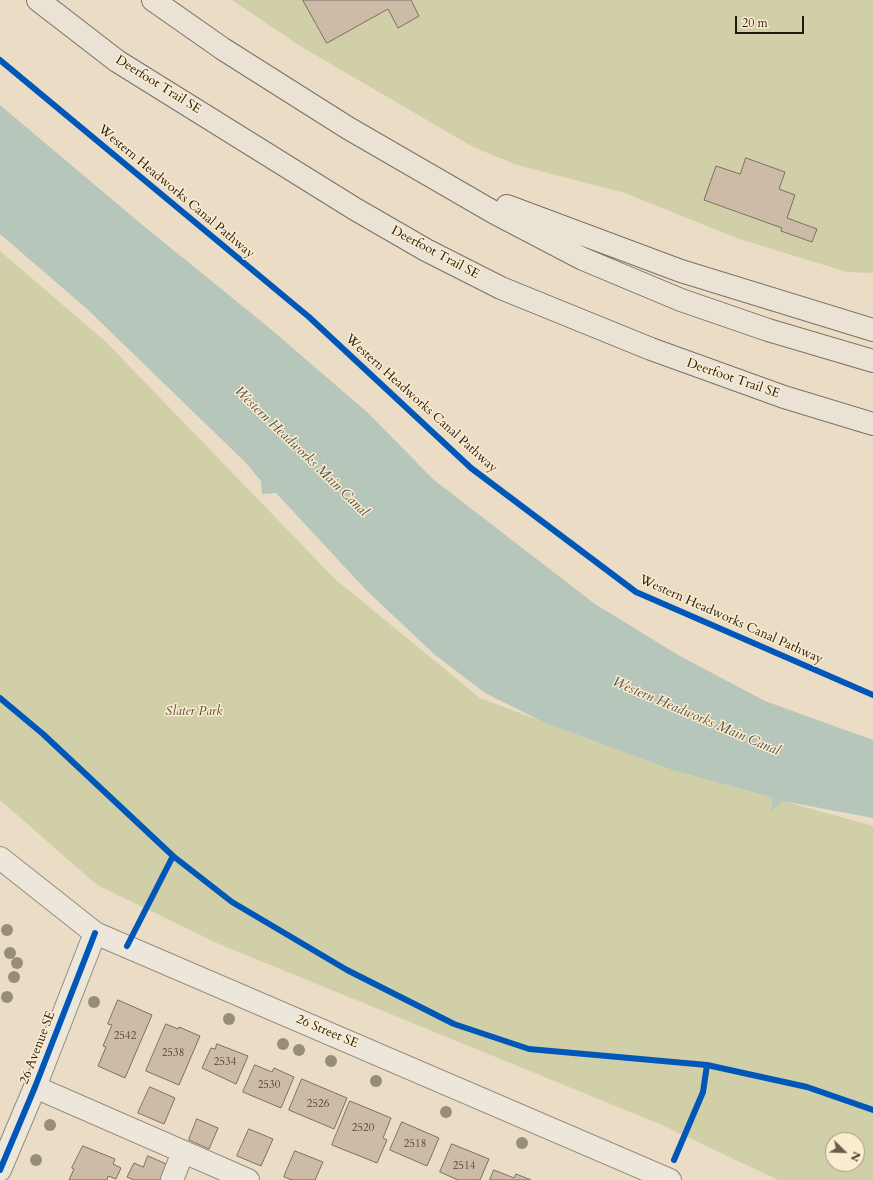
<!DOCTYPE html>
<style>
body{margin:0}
#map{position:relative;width:873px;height:1180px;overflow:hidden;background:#ebddc5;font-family:Cardo,serif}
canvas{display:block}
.north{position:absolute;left:825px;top:1132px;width:40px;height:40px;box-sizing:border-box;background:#fceccf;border:1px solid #a59882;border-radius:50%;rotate:113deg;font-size:11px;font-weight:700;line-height:16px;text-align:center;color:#231a0e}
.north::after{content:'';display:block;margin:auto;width:14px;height:18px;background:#695e4e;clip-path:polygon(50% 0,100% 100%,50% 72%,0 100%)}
.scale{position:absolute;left:735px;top:16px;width:69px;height:18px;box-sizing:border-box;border:2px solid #231a0e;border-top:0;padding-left:5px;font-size:12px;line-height:14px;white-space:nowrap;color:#231a0e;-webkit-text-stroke:3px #fceccf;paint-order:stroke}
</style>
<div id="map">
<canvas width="873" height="1180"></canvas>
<div class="north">N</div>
<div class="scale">20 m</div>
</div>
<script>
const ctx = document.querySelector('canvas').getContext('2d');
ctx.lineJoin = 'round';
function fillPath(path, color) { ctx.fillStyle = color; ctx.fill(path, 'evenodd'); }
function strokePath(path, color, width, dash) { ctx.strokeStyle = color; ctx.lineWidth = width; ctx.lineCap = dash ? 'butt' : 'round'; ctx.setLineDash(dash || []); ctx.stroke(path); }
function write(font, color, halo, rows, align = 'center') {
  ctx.font = font + ' Cardo,serif'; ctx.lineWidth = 3; ctx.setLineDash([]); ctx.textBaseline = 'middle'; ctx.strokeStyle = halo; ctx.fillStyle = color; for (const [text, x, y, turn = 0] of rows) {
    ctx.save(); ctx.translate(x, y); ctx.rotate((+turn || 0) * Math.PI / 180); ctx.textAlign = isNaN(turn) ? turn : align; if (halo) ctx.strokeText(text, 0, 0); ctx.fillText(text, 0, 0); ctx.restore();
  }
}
const green = new Path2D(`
 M232,0h641v273l-26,-1 -108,-33 -114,-46 -108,-28 -44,-18 -173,-101z
 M0,251l105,90 230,238 145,119 192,72 201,56v354h-95l-116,-55 -443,-181 -122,-59 -97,-85zM833,1140h24v24h-24z`);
const water = new Path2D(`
 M0,105l140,118 127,103 100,86 67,68 161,124 83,51 87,46 108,39v78l-91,-17 -9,9 -2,-1 2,-11 -101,-28 -129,-48 -58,-29 -51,-39 -68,-64 -90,-97 -14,1 -1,-13 -16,-19 -159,-154 -86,-74z`);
const building = new Path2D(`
 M303,0h108l8,16 -21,12 -10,-19 -61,34z
 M746,158l39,14 -6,17 16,6 -8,23 30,11 -5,13 -31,-11 1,-3 -78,-28 12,-34 24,8z
 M118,1000l34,15 -27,63 -27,-12 8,-19 -3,-1 9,-21 -4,-1z
 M166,1024l12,5 1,-2 21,9 -21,49 -33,-14z
 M217,1044l31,12 -12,28 -34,-16 9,-20 4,1z
 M255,1065l17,7 2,-4 20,9 -13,31 -38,-16z
 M302,1079l45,19 -13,31 -45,-19z
 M150,1087l25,11 -11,26 -26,-11z
 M350,1101l41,17 -8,20 4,2 -10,23 -45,-18z
 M197,1119l21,9 -9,21 -20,-9z
 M402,1122l37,16 -12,28 -37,-16z
 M249,1129l24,10 -12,27 -24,-10z
 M452,1144l37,15 -9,21h-22l-18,-8z
 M83,1146l32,13 -2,5 8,4 -5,11 -8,-3 -1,4h-38l5,-11 -2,-1z
 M295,1151l28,11 -8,18h-23l-8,-3z
 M148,1156l23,10 -6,14h-31l-7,-3 7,-14 9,4z
 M494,1170l20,8 2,-4 15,6h-41z`);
const minor = new Path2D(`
 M0,858l95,75 575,247
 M35,1087l213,93
 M0,1170l35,-83 60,-154
 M172,1180l11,-28`);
const highway = new Path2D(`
 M38,0l79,61 238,148 71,41 75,38 150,61 133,48 89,27
 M153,0l70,49 125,79 147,85 88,46 98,41 87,30 105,31
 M507,206l174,65 192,59`);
const cycleway = new Path2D(`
 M0,60l309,257 162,151 165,124 237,103
 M0,698l43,36 130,122
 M127,946l46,-90 59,46 115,68 107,54 75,25 178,16 100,22 66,23
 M674,1160l29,-68 4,-27
 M0,1170l35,-83 60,-154`);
const trees = [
 [7,930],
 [10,953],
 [17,963],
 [14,977],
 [7,997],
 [94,1002],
 [229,1019],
 [283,1044],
 [299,1050],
 [331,1061],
 [376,1081],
 [446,1112],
 [50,1125],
 [522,1143],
 [36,1160]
];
const numberNames = [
 ["2542",125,1036],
 ["2538",173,1053],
 ["2534",225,1062],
 ["2530",269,1085],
 ["2526",318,1104],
 ["2520",363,1128],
 ["2518",415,1144],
 ["2514",464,1166]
];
const streetNames = [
 ["Deerfoot Trail SE",158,85,32],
 ["Western Headworks Canal Pathway",176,192,40],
 ["Deerfoot Trail SE",435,253,28],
 ["Deerfoot Trail SE",733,379,19],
 ["Western Headworks Canal Pathway",421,404,42],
 ["Western Headworks Canal Pathway",731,620,24],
 ["26 Street SE",327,1032,23],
 ["26 Avenue SE",38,1048,-69]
];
const parkNames = [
 ["Slater Park",194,712]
];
const waterNames = [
 ["Western Headworks Main Canal",301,452,44],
 ["Western Headworks Main Canal",696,717,23]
];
fillPath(green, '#d0cfa8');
fillPath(water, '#b7c6ba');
fillPath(building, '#cdbaa7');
strokePath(building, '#797164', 1);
strokePath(minor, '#958c7e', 24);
strokePath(highway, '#797164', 24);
strokePath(minor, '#ede6da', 22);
strokePath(highway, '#eae2d4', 22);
strokePath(cycleway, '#0057b8', 6);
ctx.fillStyle = '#968e76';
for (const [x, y] of trees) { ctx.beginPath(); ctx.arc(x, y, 6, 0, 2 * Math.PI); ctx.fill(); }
write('11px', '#4e4234', null, numberNames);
write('13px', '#231a0e', '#fceccf', streetNames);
write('italic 13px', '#504d35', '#fceccf', parkNames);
write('italic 14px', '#4f5349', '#fceccf', waterNames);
</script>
